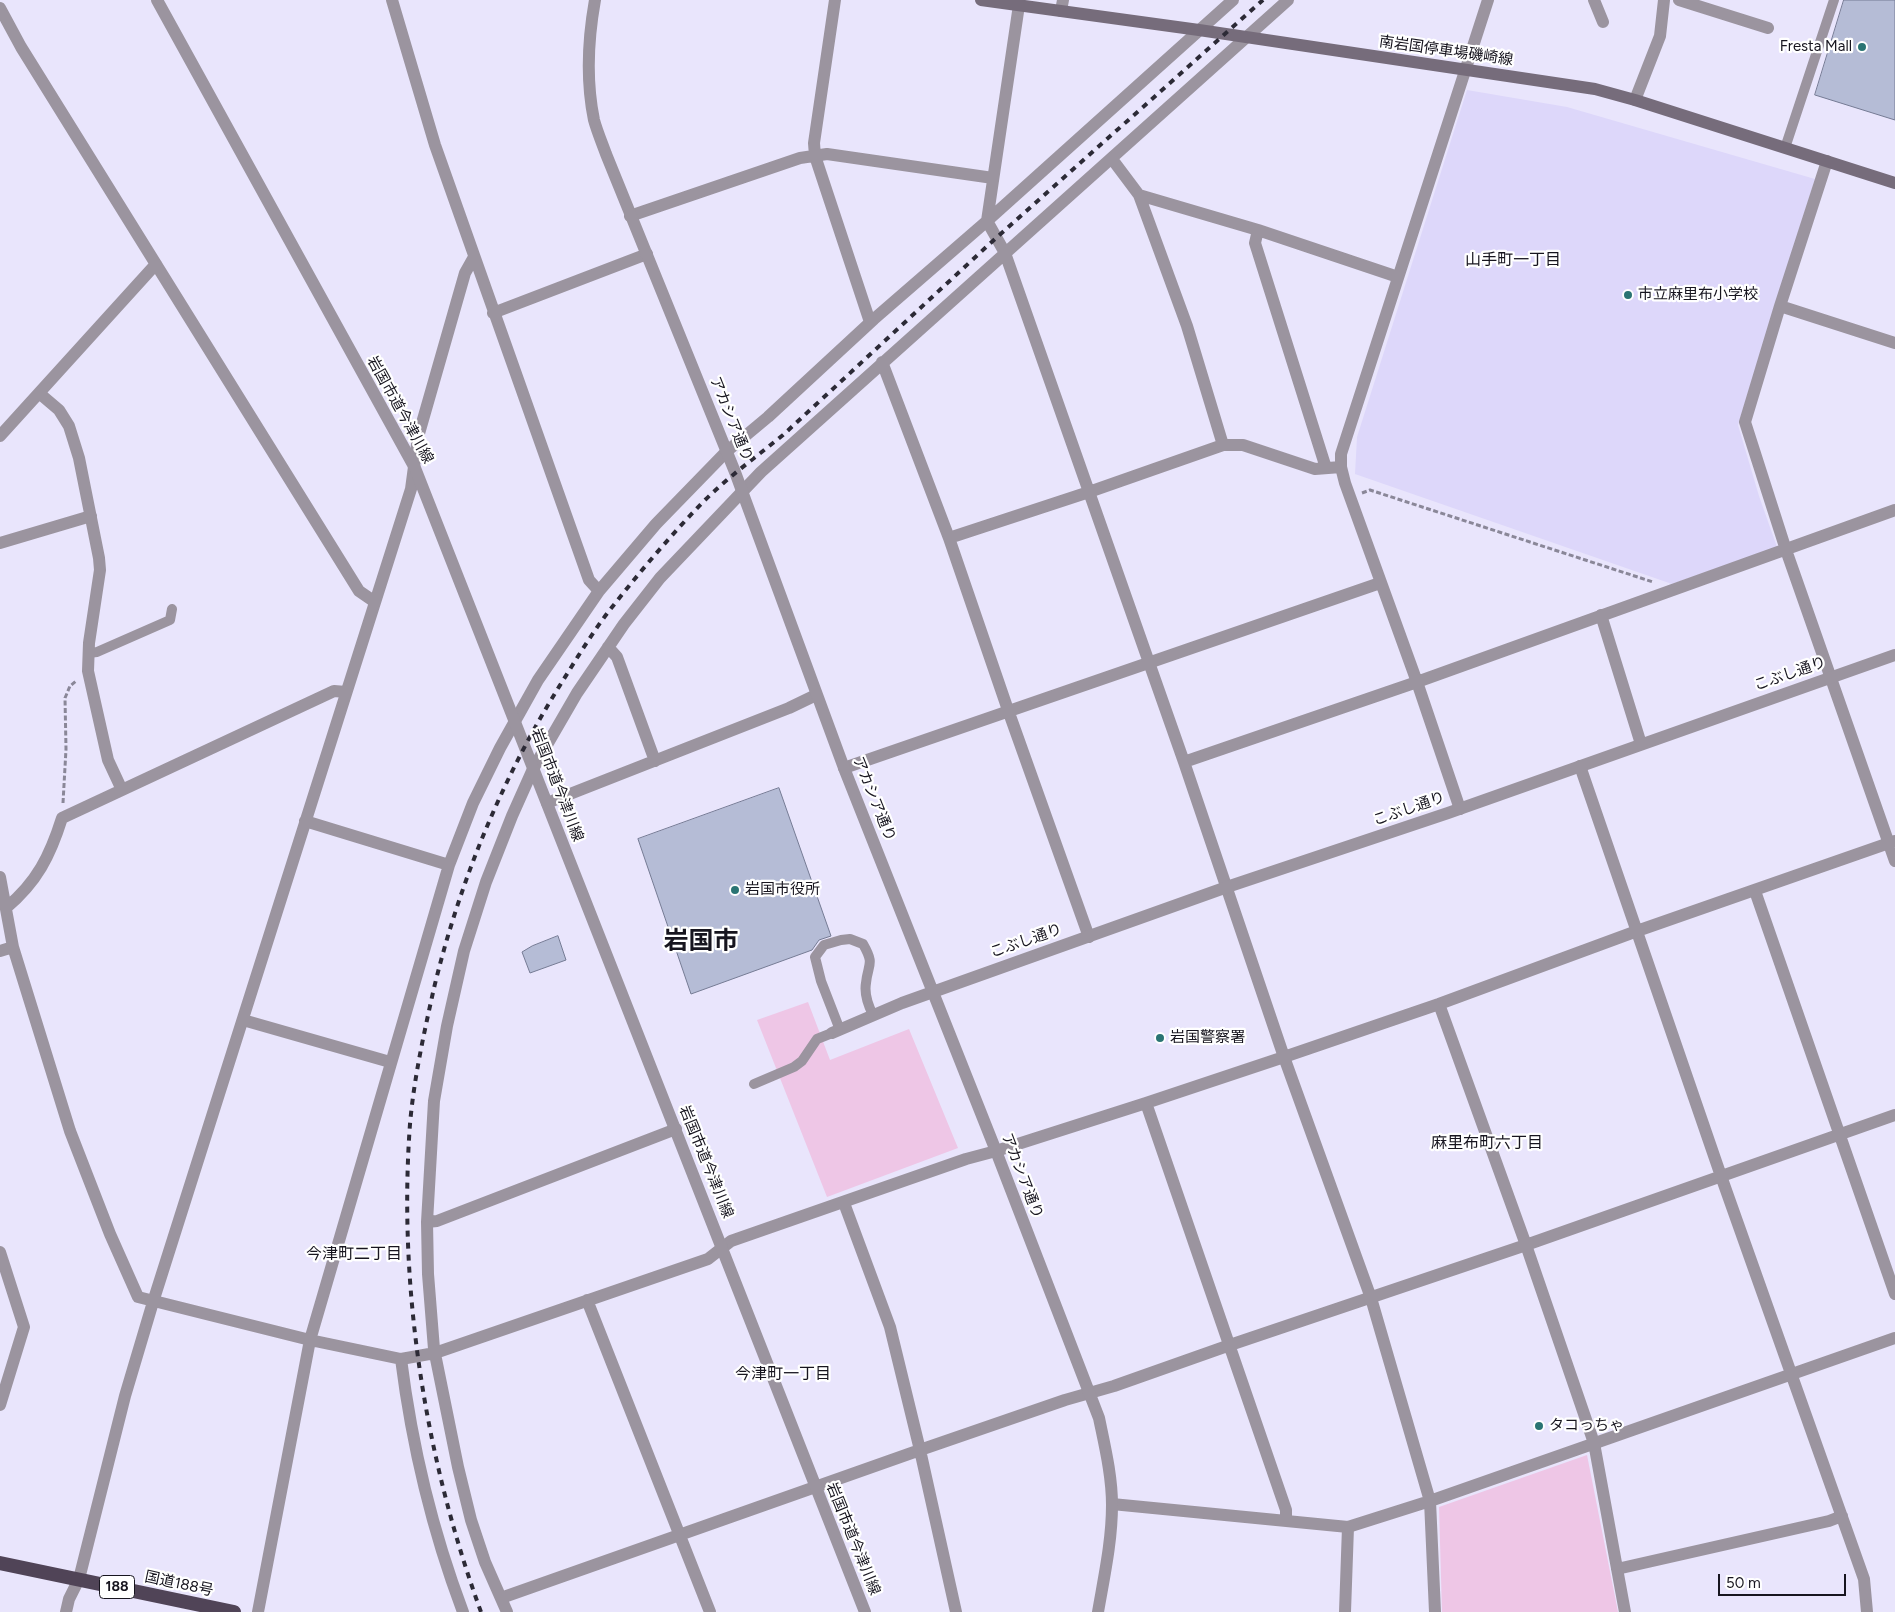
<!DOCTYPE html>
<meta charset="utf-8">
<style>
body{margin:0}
#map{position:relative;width:1895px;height:1612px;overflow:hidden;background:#e9e5fc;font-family:Figtree,sans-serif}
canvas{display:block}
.scale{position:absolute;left:1718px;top:1574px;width:128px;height:22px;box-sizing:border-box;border:2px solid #17151f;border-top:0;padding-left:6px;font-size:15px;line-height:18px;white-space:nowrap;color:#17151f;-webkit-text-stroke:4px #fff;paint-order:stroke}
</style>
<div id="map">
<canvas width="1895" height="1612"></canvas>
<div class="scale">50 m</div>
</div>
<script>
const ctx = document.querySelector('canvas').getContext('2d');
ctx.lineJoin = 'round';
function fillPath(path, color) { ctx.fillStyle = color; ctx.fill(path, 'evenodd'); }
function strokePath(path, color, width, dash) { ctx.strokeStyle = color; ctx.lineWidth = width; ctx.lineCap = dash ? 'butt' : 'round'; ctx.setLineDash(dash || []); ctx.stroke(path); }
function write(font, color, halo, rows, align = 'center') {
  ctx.font = font + ' Figtree,"Noto Sans JP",sans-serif'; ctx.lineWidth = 4.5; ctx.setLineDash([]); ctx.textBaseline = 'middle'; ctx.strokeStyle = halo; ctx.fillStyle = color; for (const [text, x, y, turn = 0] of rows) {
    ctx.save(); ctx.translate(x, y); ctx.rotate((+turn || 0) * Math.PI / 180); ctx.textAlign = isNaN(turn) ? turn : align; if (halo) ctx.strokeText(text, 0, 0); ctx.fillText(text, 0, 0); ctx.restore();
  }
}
const built = new Path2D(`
 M1467,90l100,17 248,72 -77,246 21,71 18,51 -105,37 -317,-110 2,-37z`);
const green = new Path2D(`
 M808,1002l22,58 79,-31 49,119 -131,49 -70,-177z
 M1587,1455l31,157h-176l-3,-105z`);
const building = new Path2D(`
 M1844,0h51v120l-80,-25z
 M779,788l52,148 -12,4 -7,10 -121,44 -53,-155z
 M558,936l8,24 -36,13 -8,-21 10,-6z`);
const path = new Path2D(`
 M1362,493l8,-3 283,92
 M63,803l3,-54 -1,-51 5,-12 6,-5`);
const service = new Path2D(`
 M1785,148l49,-148
 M88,653l9,-1 73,-32 2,-11
 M840,1030l-19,-49 -6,-24 9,-12 17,-5 9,-1 13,5c12,21 5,19 3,39 -2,11 2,22 7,32
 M754,1084l40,-17 8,-6 15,-22 15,-6`);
const minor = new Path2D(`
 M392,0l43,145 154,435 10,11
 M835,0l-21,143 1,13 55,166
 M1594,0l9,22
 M1679,0l89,28
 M1019,5l-32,216 18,32 179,509 100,295 87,241 59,203 5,111
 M0,8l21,39 338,544 16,11
 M1061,11l2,-11
 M1635,100l25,-64 4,-36
 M1112,159l27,36 48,131 36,119
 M1827,161l-47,145 -35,116 41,128 109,311
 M1139,195l119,35 140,47
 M630,216l170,-58 27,-4 166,24
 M1258,230l-3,13 71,225
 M1780,306l115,37
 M493,313l154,-59
 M882,362l67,176 59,172 81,227
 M39,393l20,17 10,16 10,32 20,100 1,12 -11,73 -1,28 20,89 14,30
 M0,436l156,-172
 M949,538l140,-46 134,-47h20l72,24 26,-2
 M0,543l91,-27
 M1601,615l40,129
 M608,647l9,10 38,104
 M1184,762l233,-80 478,-172
 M1580,766l141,410 143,403 3,33
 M844,768c178,-63 358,-122 536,-185
 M547,803l242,-95 27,-13
 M1460,809l-43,-127 -72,-199 -4,-16v-13l147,-454
 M305,821l144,44
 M0,877l13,70 57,184 40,103 28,63 172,43 91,19 34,-6 273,-94 23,-18 235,-82 30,-8 150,-48 138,-46 155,-53 198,-73 258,-90
 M1755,891l140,403
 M6,908c31,-26 44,-52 56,-90l272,-127 12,1
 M0,951l13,-4
 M1439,1004l87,241 68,198 31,169
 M243,1020l147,42
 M1146,1103l140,407v11
 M844,1203l46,124 30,123 36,162
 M427,1222l10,-1 239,-92
 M0,1252l24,75 -24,78
 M587,1300l123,312
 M401,1359c11,87 31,171 62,253
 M1112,1504l236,23 82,-26 465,-163
 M1617,1569l212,-48 13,-5
 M501,1598l419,-148 145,-50 49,-14 116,-41 296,-100 369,-130
 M66,1612l3,-13 10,-20 46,-183 28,-94 258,-813 7,-52 47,-164 9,-16
 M258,1612l52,-272 139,-475 24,-62 27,-55 38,-68 61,-89 57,-67 70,-72 42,-35 106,-98 113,-98 246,-221
 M507,1612l-22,-50 -14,-42 -13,-53 -24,-118 -6,-75 -1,-52 7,-121 13,-75 17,-75 22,-69 26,-66 21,-47 44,-76 47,-69 36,-46 101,-106 527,-472
 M1345,1612l3,-85`);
const tertiary = new Path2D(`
 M157,0l258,468 450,1144
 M595,0c-7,39 -9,81 -1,120 3,11 8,23 12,34l129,318 109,296 152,383 103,267c6,29 13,58 13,87 0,36 -8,72 -14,107
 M832,1033l70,-30 84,-30 241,-86 221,-74 447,-158`);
const secondary = new Path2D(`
 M981,0l218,30 396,59 40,11 260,83`);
const trunk = new Path2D(`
 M0,1563l234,49`);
const rail = new Path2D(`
 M481,1612c-56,-154 -83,-325 -71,-488 4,-46 14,-91 24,-136 26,-108 69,-212 128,-306 15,-24 30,-49 47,-71 29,-37 61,-75 94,-109 25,-25 53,-45 80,-67l213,-197 267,-238`);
const markers = [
 [1862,47,5,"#2a7473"],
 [1628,295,5,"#2a7473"],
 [735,890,5,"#2a7473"],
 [1160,1038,5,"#2a7473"],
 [1539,1426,5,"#2a7473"]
];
const shields = [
 [117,1587,35]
];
const shieldNames = [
 ["188",117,1587]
];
const poiNames = [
 ["Fresta Mall",1852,47,"right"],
 ["市立麻里布小学校",1638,295],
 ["岩国市役所",745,890],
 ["岩国警察署",1170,1038],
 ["タコっちゃ",1549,1426]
];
const streetNames = [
 ["南岩国停車場磯崎線",1446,51,8],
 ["岩国市道今津川線",400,410,61],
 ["アカシア通り",731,419,68],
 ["こぶし通り",1790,674,-19],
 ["岩国市道今津川線",557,785,69],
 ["アカシア通り",874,799,68],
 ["こぶし通り",1409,809,-19],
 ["こぶし通り",1026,941,-19],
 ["岩国市道今津川線",706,1162,68],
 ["アカシア通り",1022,1176,69],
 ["岩国市道今津川線",853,1539,68],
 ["国道188号",179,1584,12]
];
const neighbourhoodNames = [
 ["山手町一丁目",1513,260],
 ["麻里布町六丁目",1487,1143],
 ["今津町二丁目",354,1254],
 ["今津町一丁目",783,1374]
];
const townNames = [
 ["岩国市",701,942]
];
fillPath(built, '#ddd7fa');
fillPath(green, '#eec6e6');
fillPath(building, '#b5bcd6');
strokePath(building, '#757b94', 1);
strokePath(path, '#8a8798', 3, [5, 2.5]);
strokePath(service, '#9b949f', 10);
strokePath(minor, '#9b949f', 12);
strokePath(tertiary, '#9b949f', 12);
strokePath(secondary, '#766c7b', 12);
strokePath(trunk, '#504457', 14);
strokePath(rail, '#2c2a36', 4, [6, 6]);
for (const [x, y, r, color] of markers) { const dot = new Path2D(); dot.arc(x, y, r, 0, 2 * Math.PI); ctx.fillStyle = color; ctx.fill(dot); strokePath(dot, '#fff', 2); }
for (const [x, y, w] of shields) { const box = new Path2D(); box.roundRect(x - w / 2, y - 11.5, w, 23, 4); ctx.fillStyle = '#fff'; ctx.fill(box); strokePath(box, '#17151f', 1); }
write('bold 14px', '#17151f', null, shieldNames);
write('15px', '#17151f', '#fff', poiNames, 'left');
write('15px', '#17151f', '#fff', streetNames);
write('16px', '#17151f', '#fff', neighbourhoodNames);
write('bold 25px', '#17151f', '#fff', townNames);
</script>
